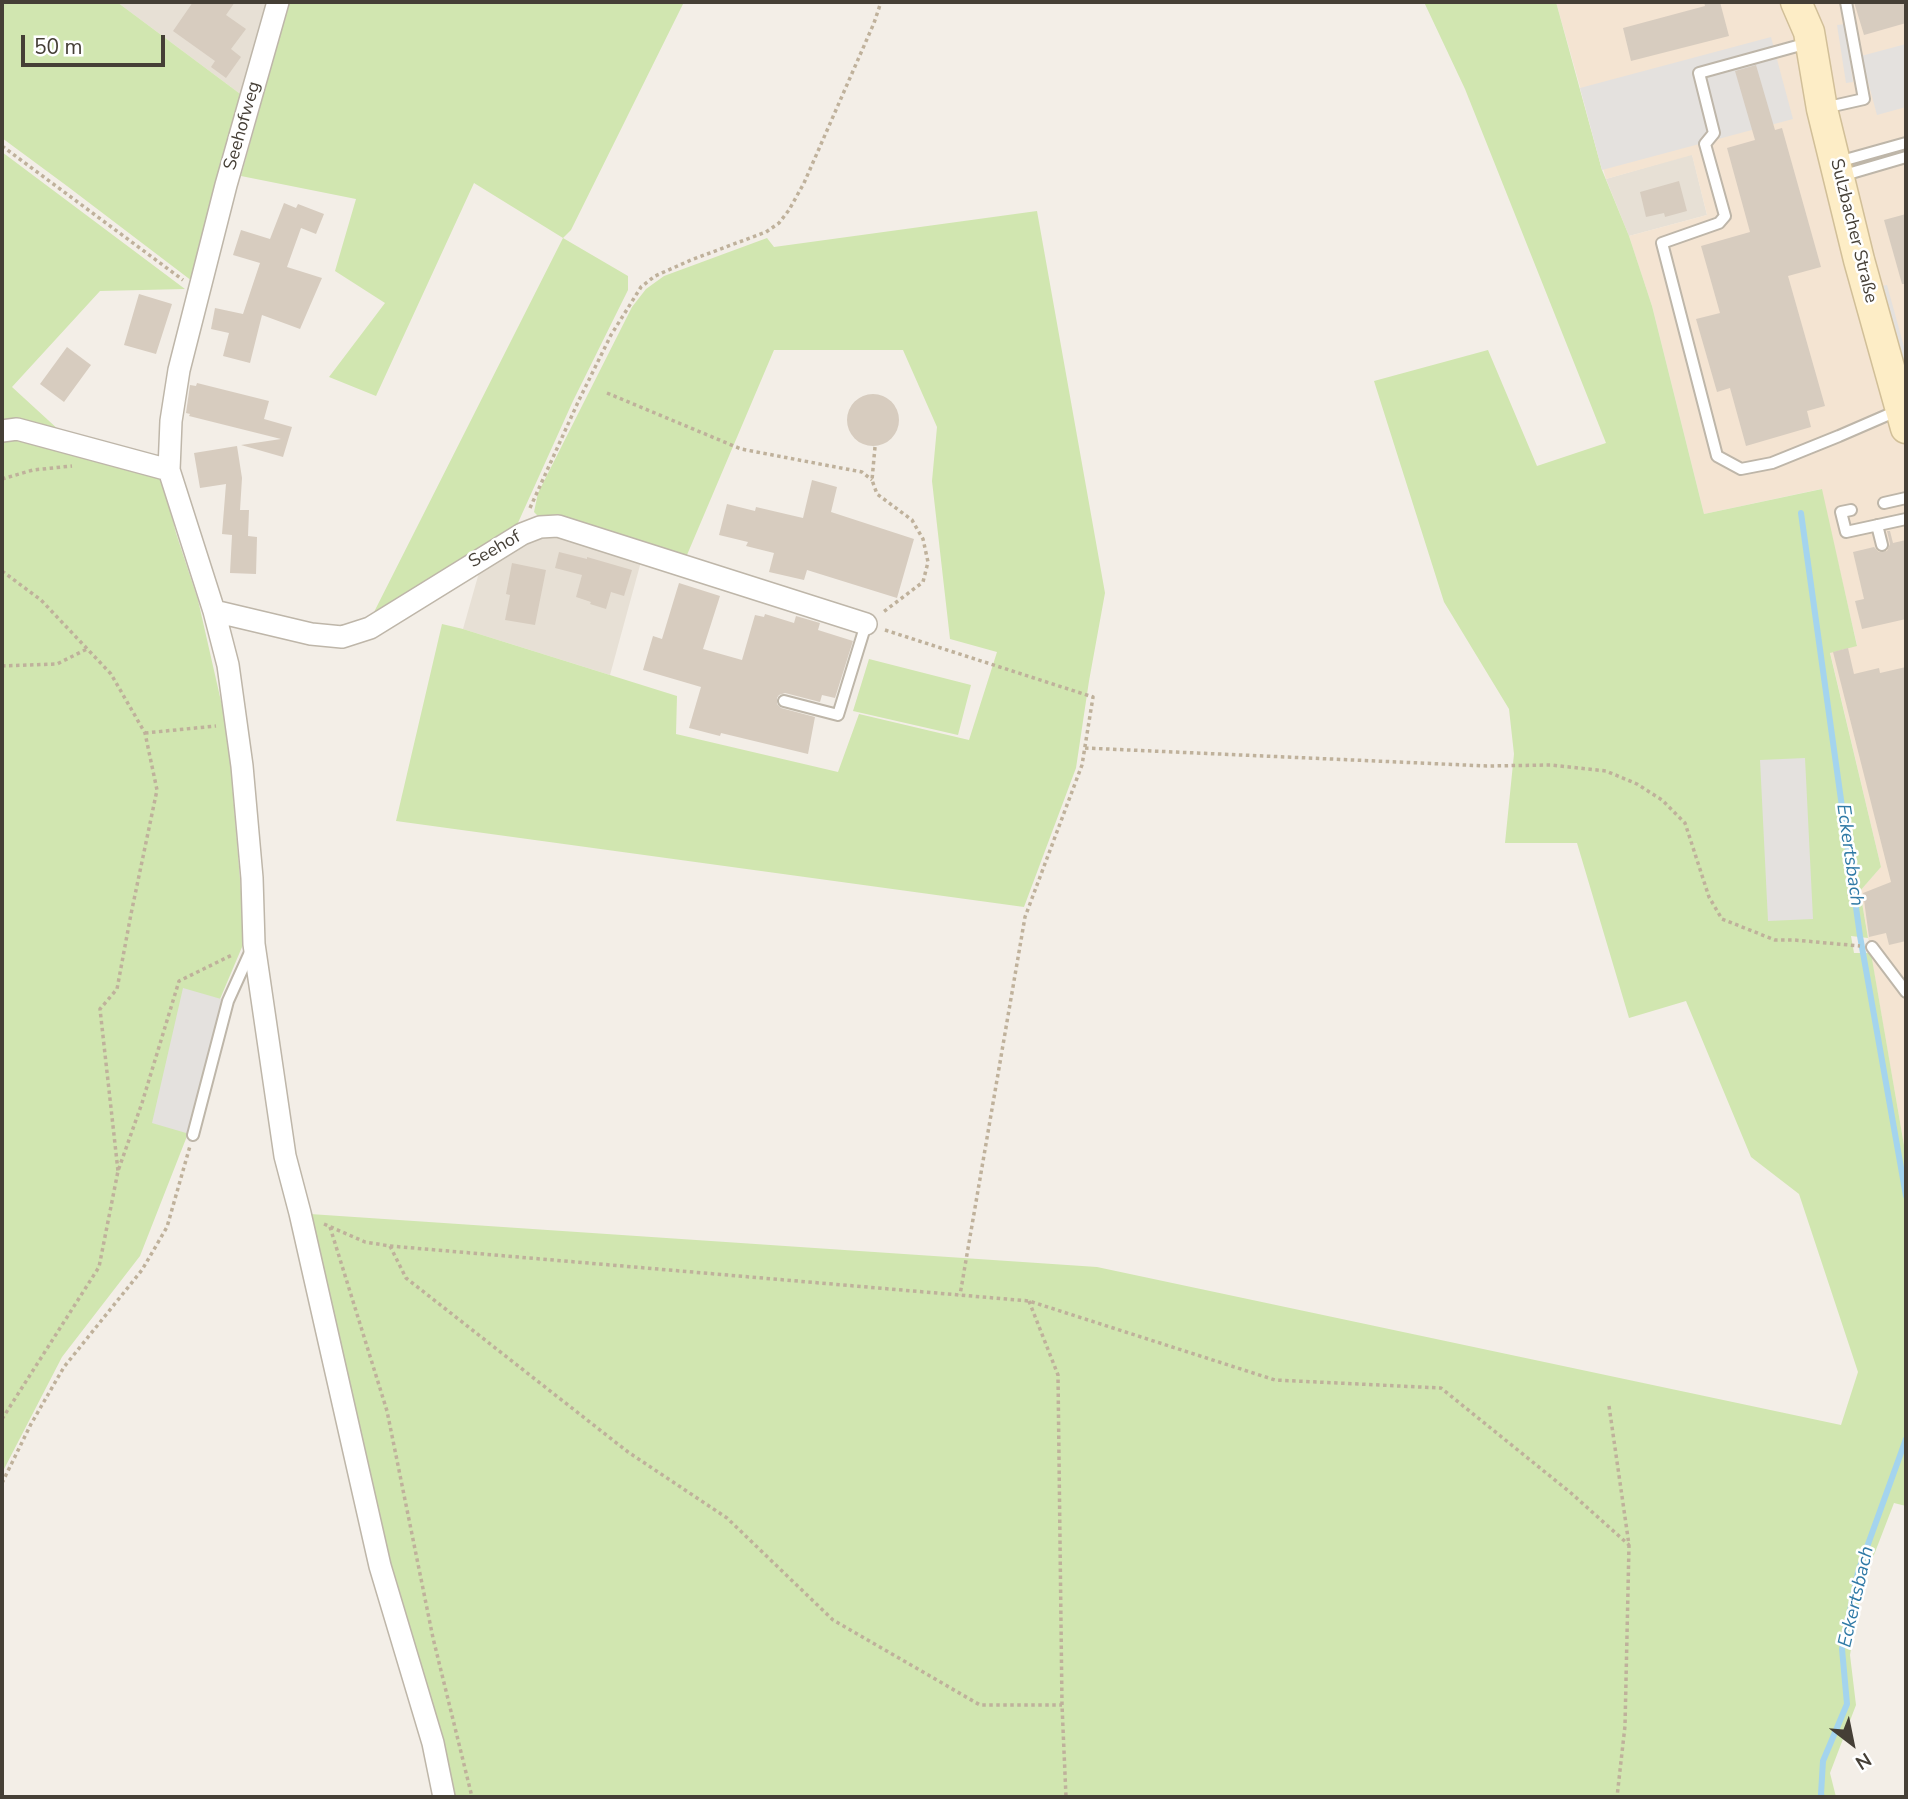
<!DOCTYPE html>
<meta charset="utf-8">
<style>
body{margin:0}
#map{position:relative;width:1908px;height:1799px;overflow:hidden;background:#f3eee7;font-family:"Nunito Sans",sans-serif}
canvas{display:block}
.frame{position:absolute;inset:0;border:4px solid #453f36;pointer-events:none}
.north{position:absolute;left:1817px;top:1708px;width:70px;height:70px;-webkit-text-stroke:5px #fff;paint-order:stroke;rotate:148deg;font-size:19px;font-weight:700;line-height:28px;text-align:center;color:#453f36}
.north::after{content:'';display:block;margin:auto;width:24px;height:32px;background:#453f36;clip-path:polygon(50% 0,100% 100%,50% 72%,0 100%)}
.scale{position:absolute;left:21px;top:35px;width:144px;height:32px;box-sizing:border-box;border:4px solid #453f36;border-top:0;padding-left:9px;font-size:21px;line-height:24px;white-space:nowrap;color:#453f36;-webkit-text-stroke:5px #fff;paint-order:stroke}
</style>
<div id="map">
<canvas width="1908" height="1799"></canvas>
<div class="frame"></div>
<div class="north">N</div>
<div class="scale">50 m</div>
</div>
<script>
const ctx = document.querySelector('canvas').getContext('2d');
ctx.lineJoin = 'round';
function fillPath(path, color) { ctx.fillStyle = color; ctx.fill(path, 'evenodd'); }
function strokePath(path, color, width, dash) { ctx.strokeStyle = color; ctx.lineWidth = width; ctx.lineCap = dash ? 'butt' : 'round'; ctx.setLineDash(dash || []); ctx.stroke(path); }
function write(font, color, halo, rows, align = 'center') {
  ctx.font = font + ' "Nunito Sans",sans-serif'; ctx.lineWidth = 5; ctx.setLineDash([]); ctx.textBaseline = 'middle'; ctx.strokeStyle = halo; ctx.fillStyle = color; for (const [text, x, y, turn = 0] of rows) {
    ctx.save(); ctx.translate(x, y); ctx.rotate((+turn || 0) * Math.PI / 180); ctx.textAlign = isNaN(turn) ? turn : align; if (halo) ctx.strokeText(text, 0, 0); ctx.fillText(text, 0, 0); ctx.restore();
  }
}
const residential = new Path2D(`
 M117,2h172l-30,106 -16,-12z
 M1692,154l15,61 -78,21 -23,-57z
 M549,531l93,27 -32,117 -147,-46 19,-67z`);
const commercial = new Path2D(`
 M1556,2h350v1155l-46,-266 21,-24 -51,-215 27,-7 -36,-156 -117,25 -52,-208 -23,-70 78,-21 -15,-60 -86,24z`);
const green = new Path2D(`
 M2,2h115l126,94 -51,185 -125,-95 -65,-48z
 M289,2h395l-113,228 -8,8 65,38v14l-55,111 -56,124 -146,93 192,-380 -89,-55 -98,213 -47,-19 56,-74 -50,-32 21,-72 -115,-23z
 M1424,2h132l46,168 27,66 23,70 52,208 118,-25 35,157 -27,7 51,214 -21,24 8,47 -17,-2 3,17h17l35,204v349l-12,-3 -32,83 -12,69 6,50 -26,68 6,24h-1385l-3,-29 -65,-231 -73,-323 787,53 744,158 17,-53 -59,-178 -48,-37 -65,-156 -57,17 -52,-175h-72l9,-89 -5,-45 -65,-107 -70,-221 114,-31 49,116 69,-23 -141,-354z
 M2,152l183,137 -85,2 -88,96 48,44 -58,-7z
 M1037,211l68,382 -16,88 -13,87 -52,139 -628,-86 46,-197 21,5 214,67 -1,38 162,38 21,-58 110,26 28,-88 -47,-13 -18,-158 5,-54 -34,-77h-129l-90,212 -144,-44 -6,-6 4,-19 94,-186 14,-18 18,-13 103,-38 7,9z
 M2,437l25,1 135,38 14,57 22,67 30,132 17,208 -25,59 -31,132 -49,125 -78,101 -60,116z
 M869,659l102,26 -13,50 -105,-24z`);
const parking = new Path2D(`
 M1845,24l8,58 -7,1 -9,-58z
 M1771,37l22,82 -191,51 -22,-82z
 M1906,44v63l-29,8 -16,-59z
 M1887,285l19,69v23l-25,-91z
 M1805,758l8,161 -45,2 -8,-161z
 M183,988l45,13 -35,134 -41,-12z`);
const stream = new Path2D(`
 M1801,513l59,423 46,260
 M1822,1797l-1,-3 2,-33 24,-57 -5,-55 16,-77 48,-133`);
const building = new Path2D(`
 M193,2h42l-9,13 20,14 -15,20 10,8 -15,21 -15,-11 4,-6 -42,-30z
 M1704,2h16l9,34 -98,25 -8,-33 82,-22z
 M1854,2h52v21l-42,12z
 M1756,65l19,65 7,-2 39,139 -33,9 37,130 -18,5 4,16 -65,19 -16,-58 -13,4 -21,-73 24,-6 -19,-67 49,-14 -23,-84 28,-8 -20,-69z
 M1679,181l8,30 -22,6 -1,-4 -18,4 -6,-25z
 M284,203l12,5 2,-4 26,10 -8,20 -15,-6 -14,39 35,11 -22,51 -38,-14 -12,48 -27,-7 6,-23 -18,-4 4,-21 28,6 17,-51 -27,-8 8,-25 29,9z
 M1906,214v70h-4l-18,-64z
 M139,294l33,10 -16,50 -32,-9z
 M67,347l24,18 -27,37 -24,-18z
 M197,383l72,18 -5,18 28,8 -9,30 -42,-12 40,-6 -92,-23 1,-2 -4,-1 4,-28 6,1z
 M847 420a26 26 0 1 1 52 0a26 26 0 1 1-52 0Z
 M237,446l5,32 -2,32h9l-1,26 9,1 -1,37 -26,-1 2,-38 -10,-1 4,-50 -26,4 -6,-35z
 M812,480l25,7 -6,25 83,27 -17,59 -90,-28 -3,10 -35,-8 5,-19 -28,-7 2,-4 -29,-7 8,-31 28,7 1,-4 47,11z
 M1887,531h3l3,12 13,-3v79l-44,10 -7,-28 9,-2 -11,-47 21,-5 5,5 8,-1 3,-7z
 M559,552l28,7v-2l45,13 -8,26 -13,-4 -5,17 -16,-5 1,-2 -15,-5 6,-22 -27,-7z
 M512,563l34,7 -11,55 -30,-5 5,-25 -4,-1z
 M679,583l41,13 -17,53 39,11 13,-45 9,2 1,-3 29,9 2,-7 24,7 -2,7 35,11 -18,57 -13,-3 -2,7 -35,-9 -6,2 -2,3v6l4,4 34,9 -7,37 -87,-21 -1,3 -31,-8 12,-41 -58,-17 10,-34 9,3z
 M1848,648l6,26 25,-6 1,5 26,-6v274l-17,4 -3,-12 -17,4 -6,-44 28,-11 -58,-230z`);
const path = new Path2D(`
 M2,146l181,134
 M607,393l134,56 121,23 10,8
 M875,447l-3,33 5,14 35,26 11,19 5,23 -5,20 -41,31
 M2,479l31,-9 39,-4
 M530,508l49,-108 32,-65 30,-48 14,-11 36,-16 75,-28 13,-9 10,-13 15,-27 70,-160 7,-21
 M2,571l39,29 70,74 34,59 12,57 -26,124 -14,75 -17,20 18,162
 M885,630l208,67 -11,68 -57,152 -65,378
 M2,666l55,-2 30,-15
 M145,733l71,-7
 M1085,748l402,18 64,-1 55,6 31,13 25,16 23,23 24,74 13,22 53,21h19l66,6
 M324,1224l41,18 25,4 639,55 246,79 166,8 130,105 58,52
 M330,1227l57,184 46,227 39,159
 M390,1246l16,32 222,174 99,66 106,102 147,85h82
 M1029,1301l29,74 4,330 4,92
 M1609,1406l20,139 -4,181 -8,71
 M2,1419l97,-152 19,-96 24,-68 37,-122 53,-26
 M2,1483l29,-59 33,-57 78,-97 25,-43 23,-81`);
const lane = new Path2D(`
 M1808,43l-109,30 15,60 -9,11 20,72 -6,7 -57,20 55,213 24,13 31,-6 67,-27 60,-26
 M1824,108l40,-9 -18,-97
 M1838,162l68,-19
 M1841,176l65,-19
 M1884,503l22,-5
 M1851,510l-10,2 5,20 60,-13
 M1877,525l5,20
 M784,701l54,14 28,-91
 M1872,947l34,45
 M193,1135l35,-134 24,-53`);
const street = new Path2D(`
 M278,2l-52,183 -47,185 -8,51 -2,49 45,141 14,54 14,101 10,112 2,66 31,212 15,57 80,353 53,177 11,54
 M2,431l15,-2 152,41
 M214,611l97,23 31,3 28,-9 152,-94 18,-7 18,-1 308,98`);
const secondary = new Path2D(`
 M1796,2l13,30 13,77 37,151 47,168`);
const streetNames = [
 ["Seehofweg",243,126,-74],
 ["Sulzbacher Straße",1853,231,76],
 ["Seehof",495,550,-30]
];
const waterNames = [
 ["Eckertsbach",1849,855,82],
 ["Eckertsbach",1857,1597,-77]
];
fillPath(residential, '#e7e0d5');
fillPath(commercial, '#f4e4d2');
fillPath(green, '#d1e6b0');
fillPath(parking, '#e4e1de');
strokePath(stream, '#a4d4ee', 6);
fillPath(building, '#d7ccbf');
strokePath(lane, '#beb6a9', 14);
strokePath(street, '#beb6a9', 24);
strokePath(secondary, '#d1bf98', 33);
strokePath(path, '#bfb19b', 3.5, [3.5, 3.5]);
strokePath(lane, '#fff', 10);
strokePath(street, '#fff', 21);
strokePath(secondary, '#fdedc6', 30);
write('18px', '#453f36', '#fff', streetNames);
write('italic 19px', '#307aa6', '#fff', waterNames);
</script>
